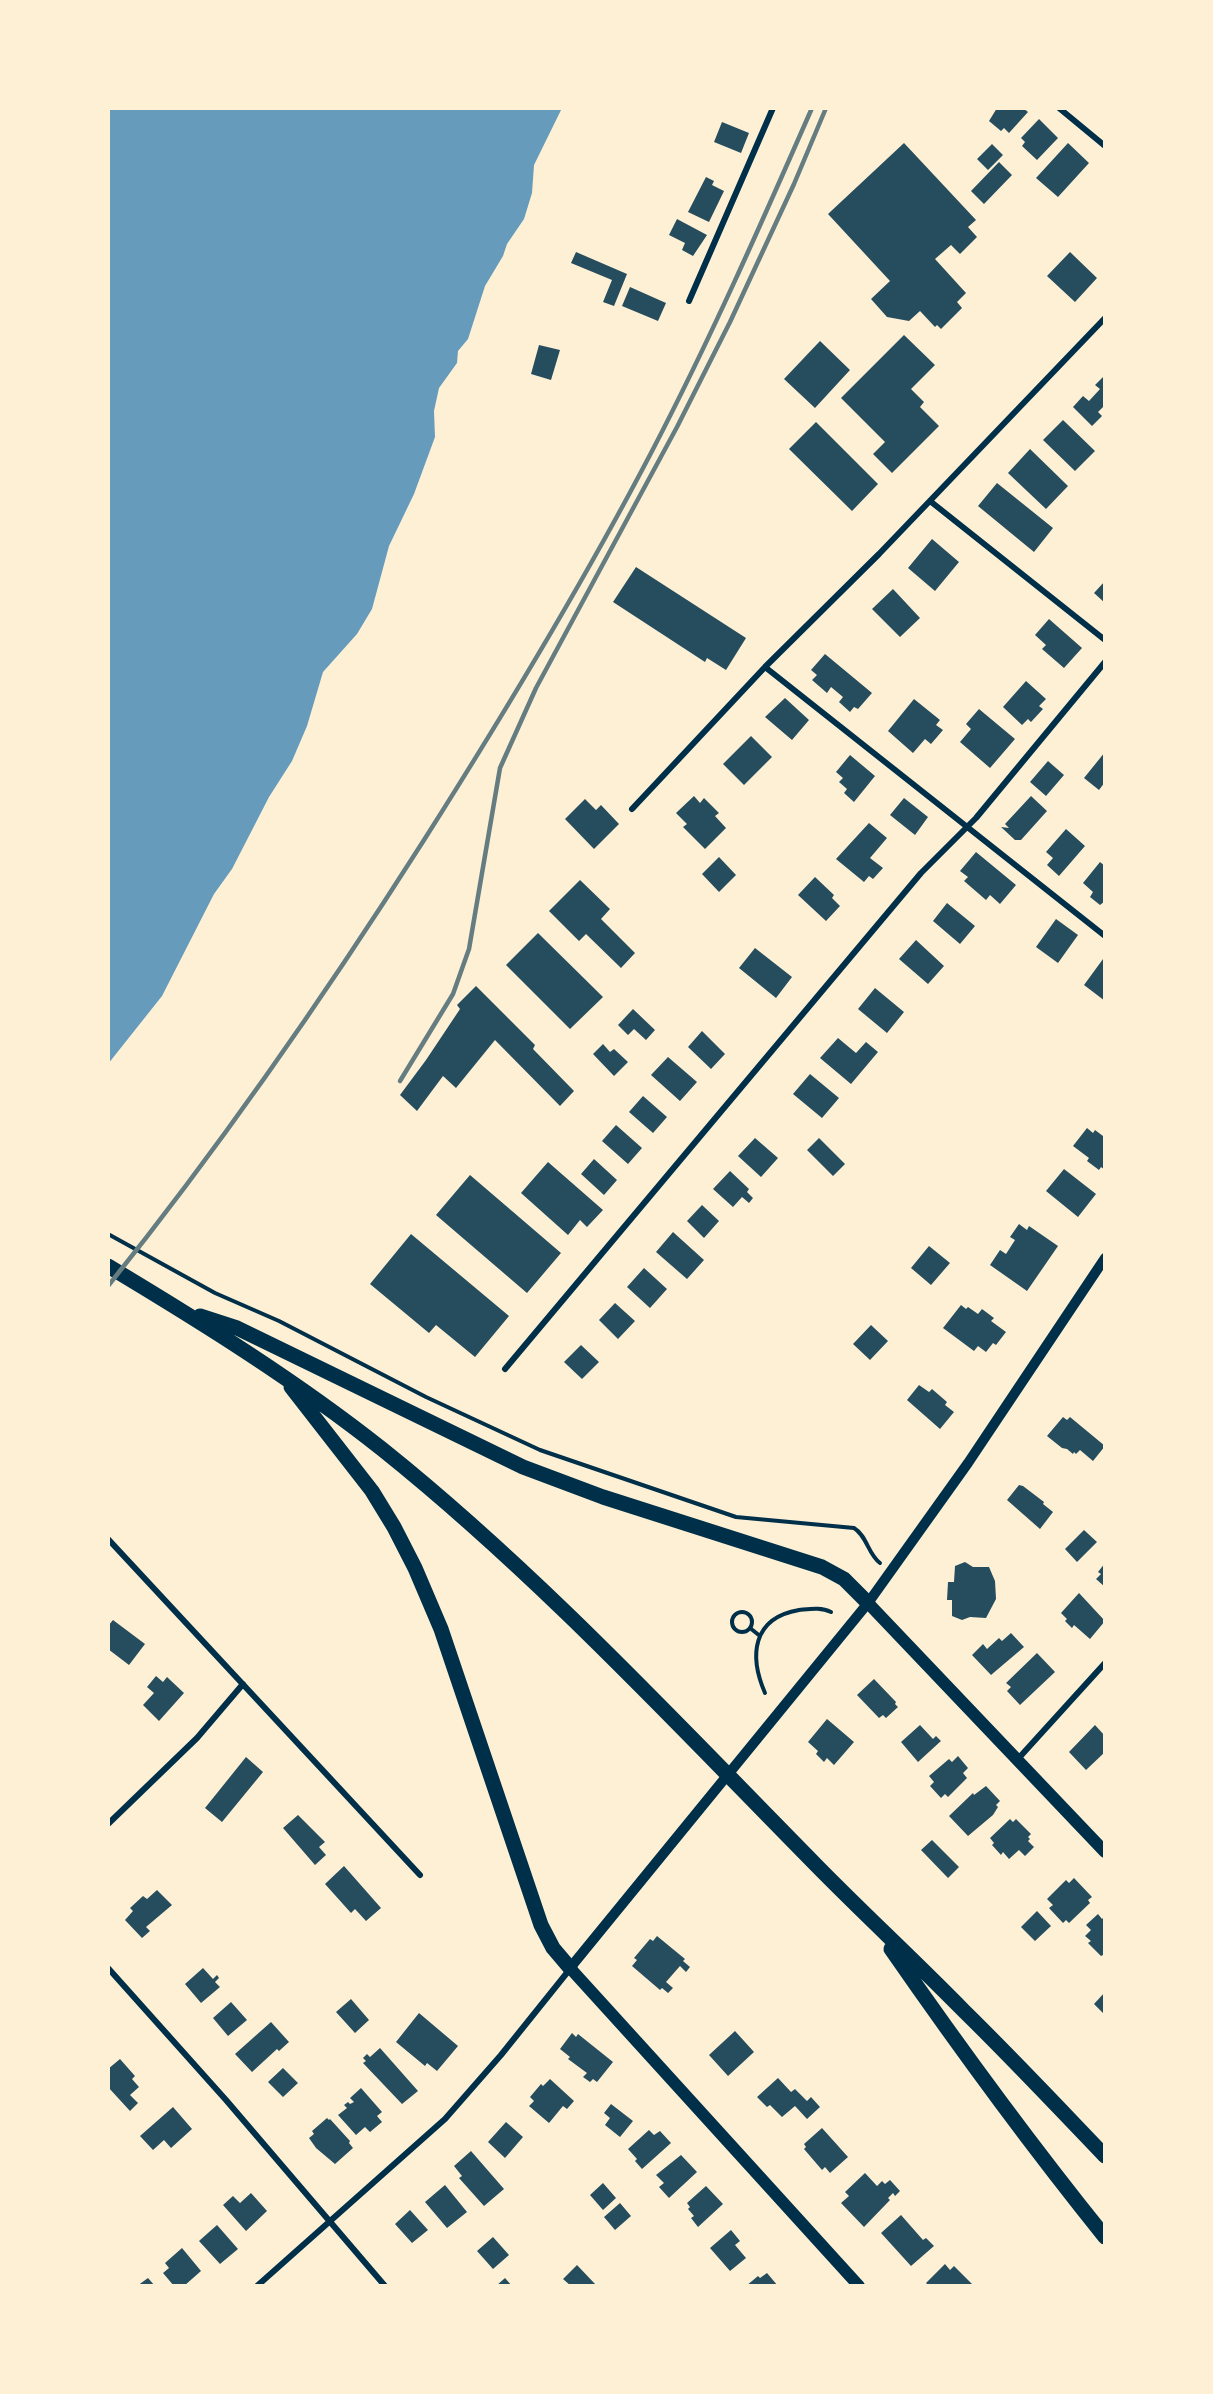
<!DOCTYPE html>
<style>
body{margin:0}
#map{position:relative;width:1213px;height:2394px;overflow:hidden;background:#fdf0d5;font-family:"Roboto Condensed",sans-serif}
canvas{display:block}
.frame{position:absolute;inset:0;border:110px solid #fdf0d5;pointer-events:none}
</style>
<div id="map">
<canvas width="1213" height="2394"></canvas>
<div class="frame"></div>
</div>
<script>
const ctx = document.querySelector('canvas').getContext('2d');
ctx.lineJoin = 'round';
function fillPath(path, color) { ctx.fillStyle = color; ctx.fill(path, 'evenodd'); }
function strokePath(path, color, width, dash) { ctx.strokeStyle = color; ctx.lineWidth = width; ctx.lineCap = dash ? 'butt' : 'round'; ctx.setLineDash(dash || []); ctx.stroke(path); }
const water = new Path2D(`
 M108,108h454l-28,57 -2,28 -8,26 -17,25 -4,12 -18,30 -17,53 -10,12 -1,12 -18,25 -5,23 1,26 -21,57 -25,52 -17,63 -15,25 -34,38 -16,54 -15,35 -23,36 -37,72 -18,25 -52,102 -54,68z`);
const building = new Path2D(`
 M997,108h26l5,4 -19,21 -5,-5 -3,3 -12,-10z
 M1039,119l19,19 -21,22 -15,-14 3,-4 -4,-4z
 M722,122l27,11 -8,20 -27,-11z
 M904,143l72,77 -8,7 9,10 -17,17 -9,-9 -16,14 31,34 -9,9 5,6 -21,21 -4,-4 -2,2 -15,-16 -11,10 -22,-4 -16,-18 19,-18 -62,-67z
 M1068,143l21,20 -31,34 -22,-19z
 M992,144l11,11 -15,15 -11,-11z
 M999,162l13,13 -28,29 -13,-13z
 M706,177l8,4 -2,4 12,6 -15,31 -21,-10z
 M677,219l30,16 -14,21 -11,-6 3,-7 -16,-8z
 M576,252l51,22 -13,32 -11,-4 9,-22 -41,-17z
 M1070,252l27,26 -22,24 -28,-26z
 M630,287l36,16 -8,18 -36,-15z
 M904,335l31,30 -24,24 13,13 -4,5 19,19 -47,47 -19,-19 12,-12 -44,-44z
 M820,341l30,29 -35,38 -31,-29z
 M539,345l21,5 -9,30 -20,-6z
 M1105,375v30l-7,7 4,4 -10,10 -19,-19 10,-11 6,5 11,-12 -5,-4z
 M1063,420l32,31 -20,20 -32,-31z
 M816,422l62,62 -26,27 -63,-62z
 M1030,449l38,37 -22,23 -38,-36z
 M997,483l56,45 -19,24 -56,-46z
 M932,539l27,23 -24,29 -27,-23z
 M636,567l110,71 -20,32 -19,-12 -2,4 -92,-60z
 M1105,581v22l-11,-10z
 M893,589l27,29 -20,19 -28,-28z
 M1049,619l33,29 -18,20 -22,-19 4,-4 -11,-10z
 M825,654l47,39 -14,16 -4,-2 -4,5 -11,-10 4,-5 -12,-10 -4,6 -15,-13 5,-5 -6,-5z
 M1026,681l20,18 -7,7 4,3 -12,13 -3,-3 -6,6 -19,-18z
 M785,698l24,22 -17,20 -27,-23z
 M914,699l26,21 -4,5 7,5 -12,14 -6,-5 -12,14 -25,-22z
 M979,709l36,30 -25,29 -30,-26 11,-13 -5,-5z
 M751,736l21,21 -28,28 -21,-21z
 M1105,752v30l-6,8 -15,-12z
 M850,755l25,21 -21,26 -10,-9 3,-4 -8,-7 4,-4 -7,-6z
 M1048,761l16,14 -18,21 -16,-14z
 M694,796l6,7 4,-5 15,15 -4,3 11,12 -21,21 -22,-22 4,-3 -11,-11z
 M1031,796l16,15 -26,29h-6l-14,-13 8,1 -4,-4z
 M904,798l24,19 -13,18 -25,-20z
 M585,799l11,11 5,-5 18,19 -25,25 -29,-30z
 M869,823l18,15 -17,20 13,10 -10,11 -4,-3 -5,6 -28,-23z
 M1066,829l19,17 -26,30 -12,-11 6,-7 -7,-6z
 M976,852l40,33 -16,19 -10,-9 -4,5 -22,-19 4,-4 -8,-6z
 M719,857l17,18 -17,17 -17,-18z
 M1100,862l5,4v35l-5,4 -10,-8 3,-5 -10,-9z
 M815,877l19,18 -2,3 8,8 -14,15 -28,-26z
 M580,880l30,29 -9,10 34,34 -14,15 -35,-34 -7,7 -30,-30z
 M947,903l28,23 -15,18 -27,-23z
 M1056,919l22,16 -20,28 -22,-16z
 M538,933l65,64 -33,32 -64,-64z
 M916,940l28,26 -16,18 -29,-25z
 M755,948l37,29 -16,21 -37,-30z
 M1103,959l2,1v41l-21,-16z
 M476,986l59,59 -2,4 41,42 -14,15 -65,-66 -39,48 -13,-12 -26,35 -17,-16 26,-35 34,-51 -3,-4z
 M875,988l29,24 -17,21 -29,-24z
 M633,1009l22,21 -9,10 -12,-11 -6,6 -10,-10z
 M702,1031l23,23 -14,15 -23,-22z
 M838,1038l18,15 10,-11 12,10 -27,32 -31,-26z
 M603,1044l7,8 4,-3 14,13 -14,14 -21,-22z
 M668,1057l29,25 -17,19 -29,-26z
 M810,1074l29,24 -17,20 -29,-24z
 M643,1096l24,21 -14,16 -24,-21z
 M616,1125l26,23 -14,16 -26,-23z
 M1087,1128l6,5 2,-3 8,6 2,-3v37l-4,-3 -2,3 -12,-9 2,-3 -16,-12z
 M755,1138l23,20 -17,19 -23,-21z
 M819,1138l26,26 -12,12 -26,-26z
 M594,1159l23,21 -13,15 -23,-21z
 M548,1162l55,48 -16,17 -7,-7 -12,15 -47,-42z
 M1064,1169l32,25 -18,23 -32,-26z
 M730,1171l19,18 -2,3 6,6 -4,5 -7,-6 -9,10 -20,-18z
 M470,1175l91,78 -34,40 -91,-78z
 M702,1205l17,16 -15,17 -17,-17z
 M1019,1224l8,6 2,-4 29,20 -31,45 -37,-26 10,-15 6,4 9,-14 -5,-3z
 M673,1232l31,28 -17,19 -31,-27z
 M411,1234l98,82 -34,41 -39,-32 -7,8 -59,-49z
 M929,1246l21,17 -19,22 -20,-17z
 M644,1268l23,21 -17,19 -23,-21z
 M615,1303l20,18 -17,18 -19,-19z
 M961,1305l5,4 2,-2 10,7 4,-5 12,9 -3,3 15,11 -10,13 -3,-2 -7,9 -8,-6 -4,5 -31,-23z
 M871,1325l17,16 -18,19 -17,-16z
 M581,1345l18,17 -17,17 -18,-17z
 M919,1385l10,7 3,-3 15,13 -2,3 9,7 -14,17 -33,-29z
 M1063,1417l4,3 3,-3 35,29 -12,15 -13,-11 -4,4 -2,-2 -1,2 -6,-5 -5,-1 -15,-12z
 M1019,1485l4,1 21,16 -1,2 10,8 -13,17 -33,-29z
 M1084,1530l13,12 -20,20 -12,-13z
 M965,1562l8,5h16l6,14 1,18 -10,19 -16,-1 -8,3 -10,-4v-16h-5l1,-18h6l1,-16z
 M1105,1563v24l-9,-8 5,-5 -3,-2z
 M1079,1593l26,28 -15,18 -16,-14 -2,3 -7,-7 2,-2 -6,-6z
 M113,1620l32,24 -16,21 -21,-16v-23z
 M1011,1633l13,14 -33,28 -19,-20 11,-11 4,5 12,-11 3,3z
 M1037,1653l18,19 -35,33 -13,-14 4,-4 -5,-4z
 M156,1676l7,6 4,-5 17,16 -25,28 -16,-16 11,-12 -7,-6z
 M874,1679l22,23 -1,2 3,3 -12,11 -3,-3 -4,3 -22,-23z
 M827,1719l27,23 -20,23 -7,-7 -3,4 -8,-8 2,-3 -10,-9z
 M920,1725l13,14 3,-3 5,5 -23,21 -17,-20z
 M1095,1725l10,11v16l-19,18 -17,-18z
 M958,1756l10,12 -5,5 4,5 -19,19 -3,-3 -4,4 -11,-12 4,-4 -5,-6 20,-17 3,3z
 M246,1757l17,15 -41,50 -17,-14z
 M986,1786l14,15 -4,4 2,2 -5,8 -25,21 -19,-20 24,-23 1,2z
 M298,1815l27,27 -6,5 7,8 -11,10 -32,-37z
 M1010,1819l3,3 3,-3 15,15 -3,3 2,2 -2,2 6,6 -9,9 -6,-6 -10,9 -6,-7 -2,3 -9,-10 2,-2 -4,-5z
 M932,1840l27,27 -11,11 -27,-28z
 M344,1866l37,42 -15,13 -11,-12 -4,4 -26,-29z
 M1074,1878l18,19 -4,3 2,3 -21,20 -3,-3 -3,3 -14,-15 4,-3 -6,-6 19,-19 3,3z
 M157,1890l15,15 -26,22 4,4 -8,7 -17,-18 8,-9 -3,-3 13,-12 4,3z
 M1037,1911l14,15 -16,15 -14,-14z
 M1098,1914l4,5 3,-3v41l-2,-2 -2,1 -13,-13 3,-2 -6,-5 6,-6 -5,-5z
 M657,1936l28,23 -2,2 7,6 -4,5 -6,-6 -14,16 7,6 -5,5 -6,-5 -2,2 -28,-24 5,-6 -3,-2 16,-19 3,2z
 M203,1968l10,11 4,-4 2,3 -4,4 5,5 -19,16 -16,-19z
 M1105,1992v23l-11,-11z
 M351,1999l18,21 -14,13 -19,-21z
 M231,2002l16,18 -19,16 -15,-18z
 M419,2013l39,33 -21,25 -10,-8 -2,3 -29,-24z
 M271,2022l18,20 -10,9 -2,-2 -25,23 -17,-18z
 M735,2031l19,21 -26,24 -19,-21z
 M572,2033l4,4 2,-3 35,28 -16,20 -4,-3 -3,3 -7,-5 4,-4 -19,-14 2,-2 -10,-8z
 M380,2048l38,43 -16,13 -39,-41 3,-2 -3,-3 4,-4 3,3z
 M120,2059l15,17 -3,3 7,8 -9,8 8,8 -8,8 -22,-24v-18z
 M283,2068l15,15 -15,14 -15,-15z
 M778,2078l13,14 4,-3 12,12 4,-4 9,10 -13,12 -12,-13 -13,11 -12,-12 -3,2 -10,-10z
 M550,2079l24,22 -7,8 -4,-3 -14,17 -20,-17 5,-5 -4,-4 11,-13 2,2z
 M361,2088l21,24 -5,4 5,6 -12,10 -5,-5 -9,8 -18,-20 9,-7 -3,-3 4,-3 2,2 4,-2 -4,-4z
 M611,2104l22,17 -13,16 -15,-12 5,-7 -6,-5z
 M173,2107l19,22 -21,19 -7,-8 -11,10 -13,-14z
 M327,2118l2,2 1,-1 20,22 -1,2 4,5 -18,16 -19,-16 -7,-10 5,-4 -2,-3z
 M506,2122l17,15 -18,21 -17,-16z
 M822,2128l26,29 -18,16 -5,-6 -3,3 -18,-21 2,-2 -2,-3z
 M649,2130l5,5 6,-4 11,12 -29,26 -7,-8 2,-2 -9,-10z
 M471,2151l33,38 -20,17 -25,-28 3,-2 -8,-10z
 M681,2155l16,17 -28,26 -10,-11 5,-4 -8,-8z
 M865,2173l12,13 5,-5 3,3 5,-4 10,11 -5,5 -2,-3 -5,5 2,2 -26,27 -23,-24 8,-7 -4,-4z
 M603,2183l13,15 -13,12 -13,-15z
 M445,2185l22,27 -20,16 -22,-26z
 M706,2186l17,18 -25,23 -7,-9 3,-2 -6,-7 2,-2 -3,-4z
 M251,2193l16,18 -21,20 -23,-26 10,-9 7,7z
 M620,2203l11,13 -16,14 -11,-13z
 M410,2210l18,20 -16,13 -17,-19z
 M901,2215l22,25 3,-2 8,8 -23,20 -30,-33z
 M217,2225l21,24 -18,15 -21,-23z
 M731,2230l9,11 -5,4 11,13 -16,13 -20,-23z
 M493,2237l16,18 -16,14 -16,-18z
 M182,2248l19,23 -17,15h-10l-11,-13 6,-5 -4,-5z
 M945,2264l5,6 4,-4 18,18 -2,2h-41l-3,-3z
 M577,2265l19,20 -2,1h-23l-8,-7z
 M767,2273l11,13h-32l12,-10 2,2z
 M148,2278l7,8h-18z
 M505,2278l7,8h-16z`);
const path = new Path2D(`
 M108,1234l107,59 64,28 147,76 114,53 196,67 118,11c13,8 14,26 26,35
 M732 1622a10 10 0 1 1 20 0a10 10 0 1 1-20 0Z
 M750,1628l10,8
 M765,1693c-16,-37 -13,-75 34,-83 11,-1 22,-3 32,2`);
const minor = new Path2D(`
 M1059,108l46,38
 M689,301l84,-193
 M930,501l175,139
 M765,667l340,269
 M632,809l133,-142 114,-113 226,-236
 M505,1369l416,-496 55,-55 129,-156
 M108,1539l312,336
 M1017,1760l88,-97
 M108,1824l89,-86 46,-54
 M108,1968l118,132 159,186
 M257,2286l188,-167 56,-64 69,-86`);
const tertiary = new Path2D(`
 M570,1968l298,-365 100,-140 137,-205`);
const secondary = new Path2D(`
 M868,1603l237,249
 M570,1968l289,318`);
const primary = new Path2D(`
 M108,1266c95,57 188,115 274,183 155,124 294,274 433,415 49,50 100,97 149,147 48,47 94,96 141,145
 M200,1316l37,12 286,139 80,30 219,70 22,12 24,24
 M291,1387l81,104 22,36 21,41 26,61 100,296 12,23 17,20
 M891,1949c68,98 139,195 214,288`);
const rail = new Path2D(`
 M400,1081l53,-87 16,-45 31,-181 36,-80 141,-261 53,-105 64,-138 32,-76
 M108,1286c114,-142 218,-292 316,-446 80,-126 158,-255 227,-387 59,-113 110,-229 161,-345`);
fillPath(water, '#669bbc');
fillPath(building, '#264d5e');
strokePath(path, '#003049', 4);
strokePath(minor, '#003049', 6);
strokePath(tertiary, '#003049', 10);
strokePath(secondary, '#003049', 12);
strokePath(primary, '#003049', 15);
strokePath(rail, '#657d81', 4.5);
</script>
